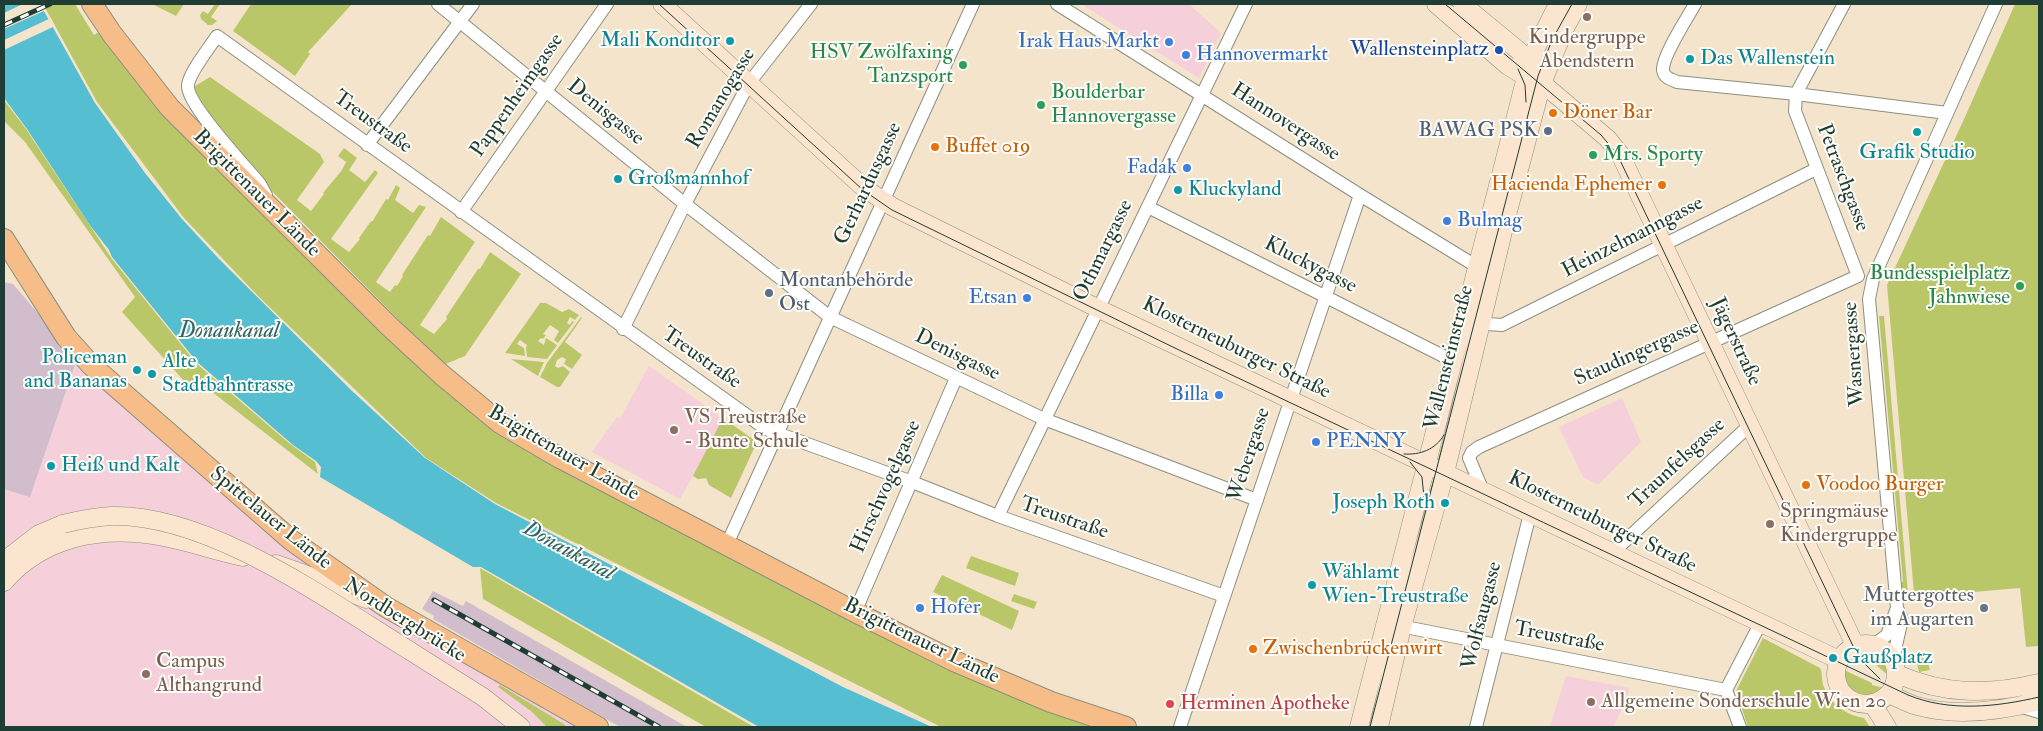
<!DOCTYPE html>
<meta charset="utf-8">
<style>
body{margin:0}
#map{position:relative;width:2043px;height:731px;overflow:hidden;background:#f5e4cc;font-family:"IM FELL Double Pica",serif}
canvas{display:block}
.frame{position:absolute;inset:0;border:5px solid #1f3d34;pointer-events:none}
</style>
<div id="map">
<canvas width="2043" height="731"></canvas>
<div class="frame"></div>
</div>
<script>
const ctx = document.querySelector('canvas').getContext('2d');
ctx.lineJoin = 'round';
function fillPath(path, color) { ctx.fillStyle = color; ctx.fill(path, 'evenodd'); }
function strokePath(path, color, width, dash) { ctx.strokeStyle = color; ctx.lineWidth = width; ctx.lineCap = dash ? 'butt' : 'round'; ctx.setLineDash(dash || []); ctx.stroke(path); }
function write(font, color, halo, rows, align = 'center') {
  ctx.font = font + ' "IM FELL Double Pica",serif'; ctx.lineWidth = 4; ctx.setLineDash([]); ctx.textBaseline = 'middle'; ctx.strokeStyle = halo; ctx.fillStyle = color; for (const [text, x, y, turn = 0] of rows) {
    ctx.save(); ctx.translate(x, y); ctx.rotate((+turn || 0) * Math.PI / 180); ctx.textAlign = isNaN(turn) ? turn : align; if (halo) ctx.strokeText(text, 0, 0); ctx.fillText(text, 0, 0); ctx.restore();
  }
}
const built = new Path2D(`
 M1081,4h108l32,29 -22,45z
 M77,359l247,210 256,158h-576v-238l26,7z
 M649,366l108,76 -26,56 -22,-13 -3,-7 -8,1 -5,-3 -13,23 -88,-47 25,-35 3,1z
 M1622,398l19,44 -43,43 -15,-8 -24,-50z
 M1566,676l64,12 -16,39 -64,-1z`);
const industrial = new Path2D(`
 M4,282l9,2 64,75 -47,138 -26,-8z
 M433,591l30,15 3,-5 221,126h-67l-187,-108 1,-3 -12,-7z`);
const green = new Path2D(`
 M43,4h32l19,31 6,-4 369,376 633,320h-161l-445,-224 -70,-45 -167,-161 -75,-79 -87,-116z
 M152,4h32l-8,12z
 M215,4h5l-9,13 6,4 -5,4h-4l-7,-6 -1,-4 3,-4 5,3z
 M251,4h101l-44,48 2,2 -15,22 -62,-45z
 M2015,4h24v642l-13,1 -6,-59 -70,6 -1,-2 -9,1 -1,-2 -25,2 -27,-308 78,-168z
 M210,77l110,77 4,8 -27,38 14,11 13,-17 -1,-1 19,-23 4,-8 -8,-6 6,-8 13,10 -8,12 16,12 10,-12 3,3 -47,66 18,13 11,-13 -1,-1 12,-17 1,1 14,-23 2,1 8,-15 4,3 -5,12 18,13 6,-8 7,2 -50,75 14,10 5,-7 2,1 6,-10 -1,-1 26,-40 2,1 11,-19 34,25 -55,83 14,9 13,-15 -1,-2 32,-48h2l10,-17 31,22 -56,82 -22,9 -186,-189 -50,-60 -15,-28z
 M4,100l22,29 86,130 85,105 92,79 26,19 3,12 -111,-86 -12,5 -73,-81 13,-15 -110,-155 -21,-21z
 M540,303h6l16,9 7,-3 10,6 -4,5 -5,-3 -3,6 3,2 2,-4 2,1 -16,21 -4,-3 5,-9 -9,-6 -7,9 3,1 -3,4 -2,-1 -3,3 6,4 2,-7 11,7 -10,14 -20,-2 -1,-9 1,-3 -7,-5 -3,4 7,4 1,8 -20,-3z
 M1879,316h5l24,278 -3,1 -4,-11 2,-3z
 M581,317l1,1 -17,24 17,13 -10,14 -8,-5 2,-5 -4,-2 -5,3 -2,6 3,2 5,-2 7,6 -10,15h-3l-17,-10 7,-14z
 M511,359l33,3 -6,14z
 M723,418l34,24 -26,56 -22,-13 -3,-7 -8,1 -5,-3z
 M971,556l48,17 -4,13 -49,-18z
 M480,568l274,159h-48l-223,-128z
 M942,575l77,36 -7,19 -79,-38z
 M1014,594l23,8 -3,7 -23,-8z
 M1763,638l57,30c3,5 1,13 4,19 7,18 22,28 40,31l6,9h-122l-12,-36z
 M1865,651c15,0 24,10 24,25l-13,-11z
 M1925,652l5,18 -11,2 -4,-16z
 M1844,670l28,13v2l12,3c-17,16 -43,6 -40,-18z
 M500,685l64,39 3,3h-20l-16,-16 -33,-24z`);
const water = new Path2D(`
 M4,4h36l55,99 50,70 37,46 37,40 132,131 74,68 70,46 348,183 89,40h-173l-278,-160h-8l-153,-90 1,-10 -5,-6 -23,-16 -96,-83 -85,-105 -3,-7 -20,-26 -62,-95 -23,-31z`);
const pier = new Path2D(`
 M23,4h20l3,6 -42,19v-16z
 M51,18l4,8 -51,24v-10z`);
const street = new Path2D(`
 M438,4l247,200 145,113 214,102 213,81
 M1057,4l303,191 111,68 12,5
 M1695,4c-7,13 -33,52 -32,66 1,8 8,9 14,12l119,12 151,19
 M367,145l106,-141
 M266,195l-6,-11c-14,-17 -73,-79 -72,-98 0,-12 22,-39 29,-50l549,393 146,53 86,34 226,80
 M1148,207l305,154
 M461,212l146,-208
 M1473,323l29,2 314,-156
 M623,329l62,-125 64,-121 62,-79
 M1483,491l-14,-33 3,-6 7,-5 379,-171 -63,-165 1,-17 48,-90
 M998,516l248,-512
 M727,544l246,-540
 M1612,553l138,-128
 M855,612l101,-234
 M1395,625l331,65
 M1875,644l12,-9 10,-27
 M1893,659l9,-40 -5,-11 -28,-309 4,-20 123,-275
 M2019,706l20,6
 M1180,727l180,-532
 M1476,727l54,-213
 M1740,727l-14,-37 34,-66`);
const secondary = new Path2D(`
 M662,4l202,184 29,19 206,102 740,351
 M1436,4l72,62 18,11 16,6 66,56 12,15 235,491
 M1462,4l56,46 19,21
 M4,561l35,-27 24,-10
 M276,564l26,9 64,26
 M4,582c39,-45 97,-56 154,-46 29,5 57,15 85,21
 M1836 674a30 30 0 1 1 60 0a30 30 0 1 1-60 0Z
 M407,649l76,48 38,30
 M1897,674c48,21 91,21 142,9
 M1889,694c9,4 18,9 28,12 39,11 84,5 122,-5
 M1872,703l15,24
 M1359,727l167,-650 10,-29 22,-44
 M1379,727l23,-100 43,-154 62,-258 35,-132 22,-53 14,-26`);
const primary = new Path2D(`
 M92,4l20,30 58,74 219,218 53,49 58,48 60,35 295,154 99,49 97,41 75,25
 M4,239l62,98 25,28 200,175 95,67 212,120`);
const tram = new Path2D(`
 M659,4l204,186 29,20 287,140 729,345c41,17 89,12 131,2
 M1445,4l156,131 16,19 236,492 13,19 14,14
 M1518,69l7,16 1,17
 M1404,454c16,1 31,-4 40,-19
 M1410,462l12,15 2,21
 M1370,727l168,-651 14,-36 20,-36`);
const rail = new Path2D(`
 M4,25l46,-21
 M434,600l225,127`);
const secondaryBridge = new Path2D(`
 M63,524c16,-4 32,-7 49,-8 97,-2 214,83 295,133`);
const markers = [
 [1587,17,5,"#8d6e63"],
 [730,41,5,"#0f9aa8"],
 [1169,42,5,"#3f7fe0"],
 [1499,50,5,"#1a4fb4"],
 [1186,55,5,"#3f7fe0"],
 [1690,59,5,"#0f9aa8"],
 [963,65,5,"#2e9e5b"],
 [1041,105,5,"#2e9e5b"],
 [1553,113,5,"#e8710a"],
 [1548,131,5,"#5c6f8a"],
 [1917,132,5,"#0f9aa8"],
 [935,147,5,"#e8710a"],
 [1593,155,5,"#2e9e5b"],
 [1187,168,5,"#3f7fe0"],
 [618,179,5,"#0f9aa8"],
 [1662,185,5,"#e8710a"],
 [1178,190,5,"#0f9aa8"],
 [1447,221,5,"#3f7fe0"],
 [2020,286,5,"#2e9e5b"],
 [769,293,5,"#5c6f8a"],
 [1027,298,5,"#3f7fe0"],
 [137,370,5,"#0f9aa8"],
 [152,374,5,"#0f9aa8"],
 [1219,395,5,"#3f7fe0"],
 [674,430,5,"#8d6e63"],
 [1316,442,5,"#3f7fe0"],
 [51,466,5,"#0f9aa8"],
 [1806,485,5,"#e8710a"],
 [1445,503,5,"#0f9aa8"],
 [1770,524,5,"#8d6e63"],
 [1312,585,5,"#0f9aa8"],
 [920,608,5,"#3f7fe0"],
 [1984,608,5,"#6b7280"],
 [1253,649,5,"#e8710a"],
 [1833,658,5,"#0f9aa8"],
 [146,674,5,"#8d6e63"],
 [1591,702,5,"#8d6e63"],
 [1170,704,5,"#e0444e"]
];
const educationNames = [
 ["Kindergruppe",1587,38,"center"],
 ["Abendstern",1587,62,"center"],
 ["VS Treustraße",684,418],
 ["- Bunte Schule",684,442],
 ["Springmäuse",1780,512],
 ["Kindergruppe",1780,536],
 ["Campus",156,662],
 ["Althangrund",156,686],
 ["Allgemeine Sonderschule Wien 20",1601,702]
];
const cultureNames = [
 ["Mali Konditor",720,41,"right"],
 ["Das Wallenstein",1700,59],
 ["Grafik Studio",1917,153,"center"],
 ["Großmannhof",628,179],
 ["Kluckyland",1188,190],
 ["Policeman",127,358,"right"],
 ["and Bananas",127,382,"right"],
 ["Alte",162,362],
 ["Stadtbahntrasse",162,386],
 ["Heiß und Kalt",61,466],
 ["Joseph Roth",1435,503,"right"],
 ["Wählamt",1322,573],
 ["Wien-Treustraße",1322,597],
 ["Gaußplatz",1843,658]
];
const shopNames = [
 ["Irak Haus Markt",1159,42],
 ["Hannovermarkt",1196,55,"left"],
 ["Fadak",1177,168],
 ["Bulmag",1457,221,"left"],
 ["Etsan",1017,298],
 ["Billa",1209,395],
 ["PENNY",1326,442,"left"],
 ["Hofer",930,608,"left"]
];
const transitNames = [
 ["Wallensteinplatz",1489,50]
];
const leisureNames = [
 ["HSV Zwölfaxing",953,53],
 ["Tanzsport",953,77],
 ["Boulderbar",1051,93,"left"],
 ["Hannovergasse",1051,117,"left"],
 ["Mrs. Sporty",1603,155,"left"],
 ["Bundesspielplatz",2010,274],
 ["Jahnwiese",2010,298]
];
const streetNames = [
 ["Pappenheimgasse",518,96,-55],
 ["Romanogasse",722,99,-59],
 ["Denisgasse",605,113,39],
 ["Treustraße",372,123,36],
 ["Hannovergasse",1285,123,33],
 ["Petraschgasse",1842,178,69],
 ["Gerhardusgasse",869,184,-65],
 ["Brigittenauer Lände",256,194,45],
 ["Heinzelmanngasse",1633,238,-27],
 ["Othmargasse",1104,251,-64],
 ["Kluckygasse",1310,266,27],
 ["Jägerstraße",1735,342,65],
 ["Klosterneuburger Straße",1236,349,26],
 ["Staudingergasse",1637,354,-24],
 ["Wasnergasse",1855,354,-94],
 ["Denisgasse",957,356,26],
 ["Wallensteinstraße",1450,358,-76],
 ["Treustraße",701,359,35],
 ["Brigittenauer Lände",563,454,30],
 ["Webergasse",1250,455,-72],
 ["Traunfelsgasse",1678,464,-43],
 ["Hirschvogelgasse",887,487,-66],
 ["Spittelauer Lände",270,519,39],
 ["Treustraße",1064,519,19],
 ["Klosterneuburger Straße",1602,523,26],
 ["Wolfsaugasse",1483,616,-76],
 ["Nordbergbrücke",404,621,32],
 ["Treustraße",1559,638,11],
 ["Brigittenauer Lände",921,642,26]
];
const foodNames = [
 ["Döner Bar",1563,113],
 ["Buffet 019",945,147],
 ["Hacienda Ephemer",1652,185,"right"],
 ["Voodoo Burger",1816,485],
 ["Zwischenbrückenwirt",1263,649]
];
const serviceNames = [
 ["BAWAG PSK",1538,131],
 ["Montanbehörde",779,281,"left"],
 ["Ost",779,305,"left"]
];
const worshipNames = [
 ["Muttergottes",1974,596],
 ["im Augarten",1974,620]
];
const healthNames = [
 ["Herminen Apotheke",1180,704]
];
const waterNames = [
 ["Donaukanal",229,332],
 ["Donaukanal",568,552,29]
];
fillPath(built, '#f5cfda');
fillPath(industrial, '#d1bdcb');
fillPath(green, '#bac768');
fillPath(water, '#55bed1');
fillPath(pier, '#f5e4cc');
strokePath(street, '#8a9080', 14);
strokePath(secondary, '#8a9080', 19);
strokePath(primary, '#8a9080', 22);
strokePath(street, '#fff', 12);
strokePath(secondary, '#fce5cf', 18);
strokePath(primary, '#f7bd88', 20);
strokePath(tram, '#1f3d34', 1);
strokePath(rail, '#1f3d34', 5);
strokePath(rail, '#fdfcf7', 3, [9]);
strokePath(secondaryBridge, '#8a9080', 19, []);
strokePath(secondaryBridge, '#fce5cf', 18);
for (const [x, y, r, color] of markers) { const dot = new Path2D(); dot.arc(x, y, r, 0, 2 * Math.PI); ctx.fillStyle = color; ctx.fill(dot); strokePath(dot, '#fdfcf7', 2); }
write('21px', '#785e54', '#fdfcf7', educationNames, 'left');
write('21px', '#0d838f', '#fdfcf7', cultureNames, 'left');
write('21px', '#366cbe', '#fdfcf7', shopNames, 'right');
write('21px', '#164399', '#fdfcf7', transitNames, 'right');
write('21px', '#27864d', '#fdfcf7', leisureNames, 'right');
write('21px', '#1f3d34', '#fdfcf7', streetNames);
write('21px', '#c56008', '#fdfcf7', foodNames, 'left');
write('21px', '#4e5e75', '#fdfcf7', serviceNames, 'right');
write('21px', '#5b616d', '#fdfcf7', worshipNames, 'right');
write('21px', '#be3a42', '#fdfcf7', healthNames, 'left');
write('italic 22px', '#2f6463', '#fdfcf7', waterNames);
</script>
